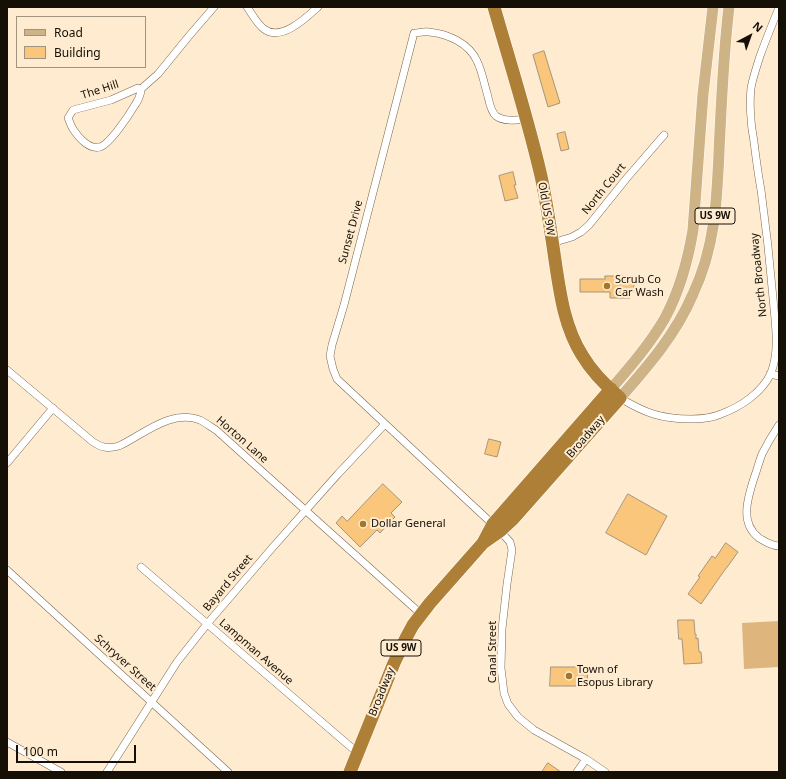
<!DOCTYPE html>
<style>
body{margin:0}
#map{position:relative;width:786px;height:779px;overflow:hidden;background:#ffecd0;font-family:"Noto Sans",sans-serif}
canvas{display:block}
.frame{position:absolute;inset:0;border:8px solid #150f06;pointer-events:none}
.legend{position:absolute;left:16px;top:16px;width:130px;height:52px;box-sizing:border-box;background:#ffecd0;border:1px solid #a1947f;margin:0;padding:5px 7px;list-style:none;font-size:12px;color:#150f06}
.legend li{display:flex;align-items:center;gap:8px;height:20px}
.legend b{width:20px;border:1px solid #a1947f}
.north{position:absolute;left:730px;top:16px;width:40px;height:40px;-webkit-text-stroke:3px #ffecd0;paint-order:stroke;rotate:41deg;font-size:11px;font-weight:700;line-height:16px;text-align:center;color:#150f06}
.north::after{content:'';display:block;margin:auto;width:14px;height:18px;background:#150f06;clip-path:polygon(50% 0,100% 100%,50% 72%,0 100%)}
.scale{position:absolute;left:16px;top:745px;width:120px;height:18px;box-sizing:border-box;border:2px solid #150f06;border-top:0;padding-left:5px;font-size:12px;line-height:14px;white-space:nowrap;color:#150f06;-webkit-text-stroke:3px #ffecd0;paint-order:stroke}
</style>
<div id="map">
<canvas width="786" height="779"></canvas>
<div class="frame"></div>
<ul class="legend">
<li><b style="height:5px;background:#ceb387"></b>Road</li>
<li><b style="height:11px;background:#f9c67b"></b>Building</li>
</ul>
<div class="north">N</div>
<div class="scale">100 m</div>
</div>
<script>
const ctx = document.querySelector('canvas').getContext('2d');
ctx.lineJoin = 'round';
function fillPath(path, color) { ctx.fillStyle = color; ctx.fill(path, 'evenodd'); }
function strokePath(path, color, width, dash) { ctx.strokeStyle = color; ctx.lineWidth = width; ctx.lineCap = dash ? 'butt' : 'round'; ctx.setLineDash(dash || []); ctx.stroke(path); }
function write(font, color, halo, rows, align = 'center') {
  ctx.font = font + ' "Noto Sans",sans-serif'; ctx.lineWidth = 4; ctx.setLineDash([]); ctx.textBaseline = 'middle'; ctx.strokeStyle = halo; ctx.fillStyle = color; for (const [text, x, y, turn = 0] of rows) {
    ctx.save(); ctx.translate(x, y); ctx.rotate((+turn || 0) * Math.PI / 180); ctx.textAlign = isNaN(turn) ? turn : align; if (halo) ctx.strokeText(text, 0, 0); ctx.fillText(text, 0, 0); ctx.restore();
  }
}
const green = new Path2D(`
 M779,621v46l-35,2 -2,-46z`);
const building = new Path2D(`
 M544,51l16,52 -12,4 -15,-52z
 M565,132l4,17 -8,2 -4,-17z
 M513,172l3,13h-2l4,13 -13,3 -6,-25z
 M605,276h23v3h6v13h-3l-1,6h-20v-6h-30v-13h25z
 M489,439l12,3 -4,15 -12,-3z
 M383,484l19,18 -11,11 4,4 -15,16 -3,-3 -17,17 -24,-24 6,-7 5,5z
 M628,494l39,22 -21,39 -40,-22z
 M726,543l12,9 -10,14 -4,5 -23,33 -13,-10 12,-17 -2,-1 14,-20 3,2z
 M678,620h16l1,14h1v5l2,-1 1,14h2l1,11 -18,1 -2,-25h-3z
 M551,667h36l1,19h-38z
 M548,763l13,9h-19z`);
const street = new Path2D(`
 M247,7c5,7 10,17 17,22 17,13 42,-11 54,-22
 M138,88l3,1v2c-1,5 -3,10 -6,14 -6,10 -25,39 -35,42 -11,3 -22,-10 -27,-18 -2,-3 -3,-7 -5,-11l5,-8 38,-10z
 M141,89l17,-15 31,-38 25,-29
 M526,119c-9,1 -22,3 -30,-3 -6,-5 -7,-16 -9,-23 -3,-10 -5,-22 -10,-32 -8,-18 -29,-27 -48,-29 -5,-1 -10,1 -15,1l-37,144 -33,128 -12,40 -2,11 3,13 4,10 163,152 10,11 2,8 -5,34 -5,45 -1,39 3,25 4,11 10,13 16,13 52,29 19,13
 M552,243l20,-6 9,-5 8,-7 37,-46 38,-44
 M7,370l86,72c9,6 16,7 26,4 25,-12 52,-37 81,-26 6,3 11,7 16,10l205,184
 M770,374l9,2
 M620,398c25,15 41,21 71,21 10,0 21,-1 30,-5 19,-7 41,-21 50,-41 9,-23 4,-51 2,-75 -3,-36 -7,-72 -12,-108 -3,-16 -5,-32 -7,-48 -1,-8 -3,-16 -3,-24 -1,-9 -1,-20 0,-30 2,-11 6,-22 9,-32 6,-16 12,-32 19,-48
 M779,425c-6,9 -12,19 -17,29 -3,8 -5,16 -8,24 -6,19 -15,45 5,60 7,4 12,8 20,8
 M7,463l46,-55
 M141,567l211,181 6,3
 M7,570l221,202
 M7,742l54,30
 M107,772l70,-110 30,-38 66,-77 65,-73 47,-50
 M577,772l9,-13`);
const primary = new Path2D(`
 M611,389c19,-22 39,-45 54,-71 15,-28 23,-58 28,-88l10,-136 10,-87
 M620,398c29,-33 56,-64 73,-104 25,-53 24,-105 27,-163 2,-41 4,-83 9,-124`);
const highway = new Path2D(`
 M483,543l17,-12 13,-12 107,-121c-15,-13 -28,-26 -38,-43 -18,-29 -22,-62 -27,-95 -4,-28 -8,-56 -14,-84 -13,-57 -31,-113 -47,-169
 M350,772l44,-109 12,-25 7,-13 17,-22 53,-60 10,-19 118,-135`);
const markers = [
 [607,286,4,"#a47629"],
 [363,524,4,"#a47629"],
 [569,676,4,"#a47629"]
];
const shields = [
 [715,216,40],
 [401,648,40]
];
const shieldNames = [
 ["US 9W",715,216],
 ["US 9W",401,648]
];
const streetNames = [
 ["The Hill",100,90,-18],
 ["North Court",604,189,-51],
 ["Old US 9W",546,209,80],
 ["Sunset Drive",351,232,-75],
 ["North Broadway",759,275,-96],
 ["Broadway",586,437,-49],
 ["Horton Lane",242,440,41],
 ["Bayard Street",228,583,-50],
 ["Lampman Avenue",256,652,41],
 ["Canal Street",493,652,-90],
 ["Schryver Street",125,663,42],
 ["Broadway",382,692,-68]
];
const poiNames = [
 ["Scrub Co",615,280],
 ["Car Wash",615,293],
 ["Dollar General",371,524],
 ["Town of",577,670],
 ["Esopus Library",577,683]
];
fillPath(green, '#deb67d');
fillPath(building, '#f9c67b');
strokePath(building, '#a6947b', 1);
strokePath(street, '#786750', 8);
strokePath(primary, '#fff', 12);
strokePath(highway, '#fff', 14);
strokePath(street, '#fff', 7);
strokePath(primary, '#ceb387', 11);
strokePath(highway, '#ae8037', 13);
for (const [x, y, r, color] of markers) { const dot = new Path2D(); dot.arc(x, y, r, 0, 2 * Math.PI); ctx.fillStyle = color; ctx.fill(dot); strokePath(dot, '#ffecd0', 1.5); }
for (const [x, y, w] of shields) { const box = new Path2D(); box.roundRect(x - w / 2, y - 8, w, 16, 3); ctx.fillStyle = '#ffecd0'; ctx.fill(box); strokePath(box, '#150f06', 1); }
write('bold 10px', '#150f06', null, shieldNames);
write('11px', '#150f06', '#ffecd0', streetNames);
write('11px', '#150f06', '#ffecd0', poiNames, 'left');
</script>
